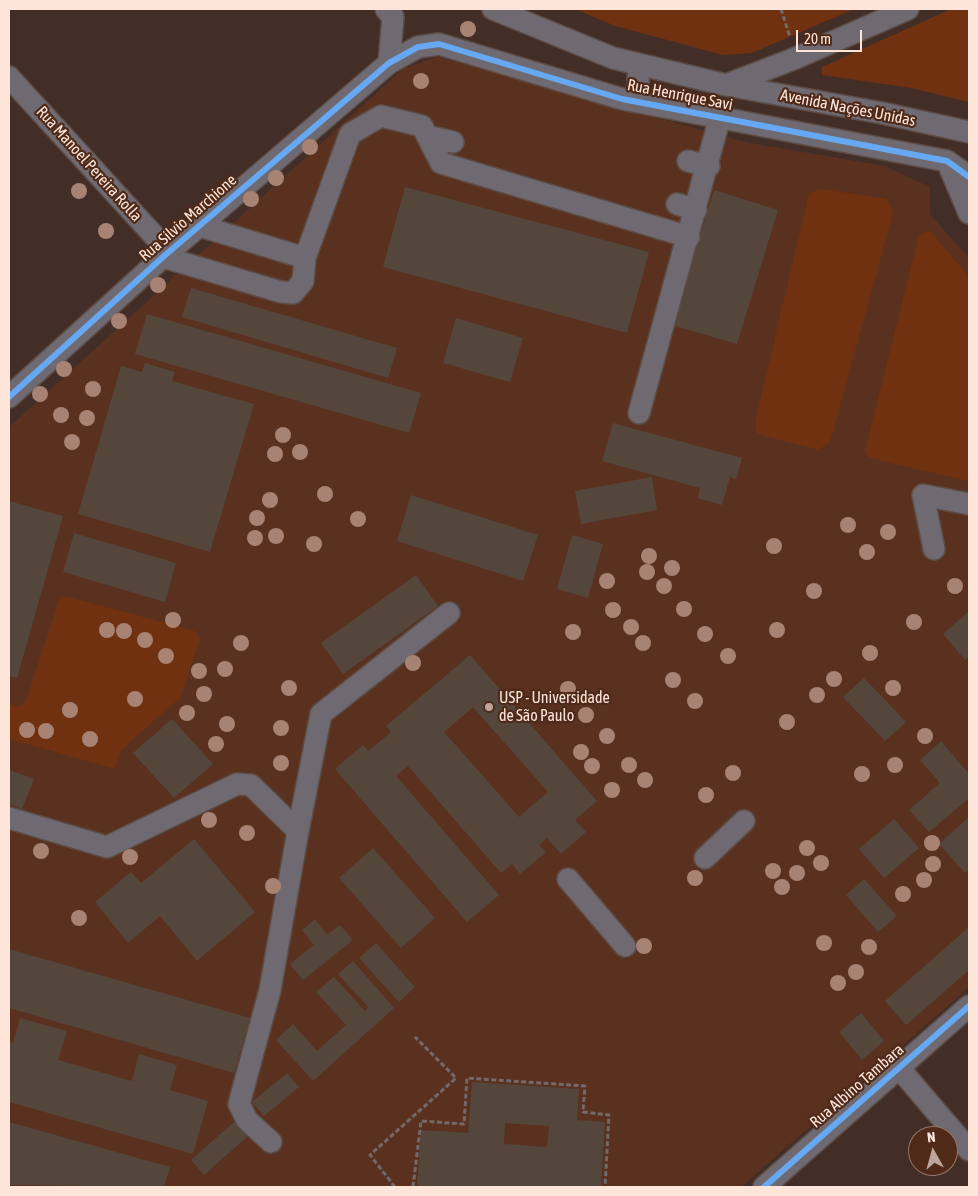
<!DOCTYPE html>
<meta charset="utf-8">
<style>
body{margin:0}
#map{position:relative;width:978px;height:1196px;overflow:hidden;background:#422e26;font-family:"Asap Condensed",sans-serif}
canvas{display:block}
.frame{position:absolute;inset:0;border:10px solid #fde5da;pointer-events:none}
.north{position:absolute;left:908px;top:1126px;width:50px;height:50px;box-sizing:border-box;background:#4f2a19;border:1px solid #957566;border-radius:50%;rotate:353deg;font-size:14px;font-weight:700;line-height:20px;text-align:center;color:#fde5da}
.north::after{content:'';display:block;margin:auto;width:18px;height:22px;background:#bca59b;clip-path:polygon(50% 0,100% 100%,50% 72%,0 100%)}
.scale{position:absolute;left:796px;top:30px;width:66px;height:22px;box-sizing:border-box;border:2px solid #fde5da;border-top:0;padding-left:6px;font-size:15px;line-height:18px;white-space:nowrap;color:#fde5da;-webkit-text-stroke:4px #4f2a19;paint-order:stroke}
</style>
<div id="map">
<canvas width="978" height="1196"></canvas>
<div class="frame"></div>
<div class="north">N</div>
<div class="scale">20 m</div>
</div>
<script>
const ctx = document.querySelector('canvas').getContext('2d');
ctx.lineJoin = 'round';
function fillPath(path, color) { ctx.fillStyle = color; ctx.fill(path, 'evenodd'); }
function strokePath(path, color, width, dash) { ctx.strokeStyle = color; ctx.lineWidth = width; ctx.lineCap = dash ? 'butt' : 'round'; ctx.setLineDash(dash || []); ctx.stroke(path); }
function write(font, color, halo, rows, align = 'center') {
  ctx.font = font + ' "Asap Condensed",sans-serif'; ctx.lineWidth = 4.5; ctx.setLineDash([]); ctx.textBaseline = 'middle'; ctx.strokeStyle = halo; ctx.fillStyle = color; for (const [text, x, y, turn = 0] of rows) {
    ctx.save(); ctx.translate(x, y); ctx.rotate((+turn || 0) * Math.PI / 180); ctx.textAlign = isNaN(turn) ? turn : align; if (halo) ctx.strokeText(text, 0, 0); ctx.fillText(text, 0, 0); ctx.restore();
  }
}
const built = new Path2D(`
 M438,57l307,85 140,24 45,21v27l39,44v729l-228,200h-732v-760l395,-359z`);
const green = new Path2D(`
 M575,9h279l-102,44 -29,2 -108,-29z
 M951,9h18v93l-58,-14 -89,-13v-8z
 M822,189l64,10 7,14 -63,229 -12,8 -61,-16 -2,-12 54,-229z
 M930,231l39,46 -1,204 -99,-23 -4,-8 54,-216z
 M65,596l130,35 5,8 -20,59 -59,52 -6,19 -106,-30v-35l8,2 8,-3 34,-103z`);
const building = new Path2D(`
 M405,187l244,65 -22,81 -244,-66z
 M714,190l64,20 -41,134 -65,-19z
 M191,288l206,60 -9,30 -206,-61z
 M147,314l274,79 -12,40 -274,-79z
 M456,318l67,20 -13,44 -67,-19z
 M145,363l30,9 -3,9 82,23 -44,148 -132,-38 43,-148 21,6z
 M613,423l129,35 -6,21 -6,-2 -8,28 -24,-7 2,-10 -98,-27z
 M652,477l5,33 -76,14 -6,-33z
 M411,495l127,40 -15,46 -126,-40z
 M9,501l54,15 -46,162 -8,-2z
 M74,533l102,30 -11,39 -102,-30z
 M572,535l31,9 -15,54 -31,-9z
 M416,575l22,31 -95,68 -22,-31z
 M969,611v45l-4,4 -22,-26z
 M470,655l127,146 -22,19 11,12 -25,22 -14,-16 -8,7 7,7 -26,22 -8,-10 -11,9 -93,-107 -12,10 103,119 -32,27 -132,-153 28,-24 5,6 23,-19 -5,-6zM473,707l75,85 -29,25 -75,-85z
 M864,678l42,44 -21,19 -42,-44z
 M172,719l41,45 -39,34 -41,-45z
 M941,741l28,33v24l-40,34 -20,-22 31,-27 -20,-23z
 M9,770l25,9 -12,30 -13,-5z
 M969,817v52l-4,4 -26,-29z
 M894,819l25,29 -35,30 -25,-29z
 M194,839l61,73 -58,49 -37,-45 -32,27 -33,-41 36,-30 10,11z
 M373,848l62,70 -34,30 -62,-70z
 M864,879l33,37 -19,16 -32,-37z
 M315,919l12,16 13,-10 13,15 -50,40 -13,-16 24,-19 -12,-15z
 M969,927v43l-63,55 -21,-24z
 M376,943l39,44 -16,15 -40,-44z
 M9,949l241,69 -16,55 -225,-65z
 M353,961l41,47 -81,73 -37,-41 17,-16 24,27 29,-26 -30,-33 18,-15 31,34 3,-4 -30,-33z
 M861,1013l23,28 -22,19 -23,-28z
 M20,1018l47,13 -9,29 74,21 7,-27 38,11 -7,25 38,11 -15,53 -184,-52v-60l4,1z
 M287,1073l12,14 -35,29 -12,-14z
 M472,1082l107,7 -2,31 28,2 -4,65 -184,-1 4,-56 47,3zM505,1123l44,3 -2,21 -43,-3z
 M235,1121l13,15 -44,39 -13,-15z
 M9,1122l161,45 -6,20 -155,-2z`);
const path = new Path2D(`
 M781,9l9,28
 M395,1187l-25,-32 86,-77 -41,-41
 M413,1187l8,-66 43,3 3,-46 118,8 -2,26 26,3 -4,72`);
const minor = new Path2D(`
 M386,9l7,8 -4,46
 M493,9l120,49 113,27 156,28 87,19
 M9,77l160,175
 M726,85l70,-27 112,-49
 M637,101l2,-37
 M427,136l26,6
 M688,161l21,5
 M947,161l22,52
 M677,204l19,6
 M163,257l118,35 12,1 10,-12 2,-23 -105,-32
 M305,258l45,-124 31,-18 41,10 19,37 248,74
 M9,397l154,-140 226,-194 29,-16 21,-3 183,55 325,62 22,16
 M639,413l81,-296
 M934,549l-11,-54 46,9
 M9,818l98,29 130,-63 14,1 47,46 -28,159 -31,114 8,16 24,22
 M298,831l23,-117 128,-101
 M705,858l39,-37
 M568,879l57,67
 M899,1068l70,82
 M764,1187l205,-181`);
const cycleway = new Path2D(`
 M9,397l154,-140 226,-194 29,-16 21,-3 183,55 325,62 22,16
 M764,1187l205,-181`);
const trees = [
 [468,29],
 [421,81],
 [310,147],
 [276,178],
 [79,191],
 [251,199],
 [106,231],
 [158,285],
 [119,321],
 [64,369],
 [93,389],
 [40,394],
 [61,415],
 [87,418],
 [283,435],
 [72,442],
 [300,452],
 [275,454],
 [325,494],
 [270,500],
 [257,518],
 [358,519],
 [848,525],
 [888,532],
 [276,536],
 [255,538],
 [314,544],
 [774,546],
 [867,552],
 [649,556],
 [672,568],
 [647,572],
 [607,581],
 [664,586],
 [955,586],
 [814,591],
 [684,609],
 [613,610],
 [173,620],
 [914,622],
 [631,627],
 [107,630],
 [777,630],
 [124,631],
 [573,632],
 [705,634],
 [145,640],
 [241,643],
 [643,643],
 [870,653],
 [166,656],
 [728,656],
 [413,663],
 [225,669],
 [199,671],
 [834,679],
 [673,680],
 [289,688],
 [893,688],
 [568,689],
 [204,694],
 [817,695],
 [135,699],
 [695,701],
 [70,710],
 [187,713],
 [586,715],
 [787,722],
 [227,724],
 [281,728],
 [27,730],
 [46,731],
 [607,736],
 [925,736],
 [90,739],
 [216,744],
 [581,752],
 [281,763],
 [629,765],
 [895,765],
 [592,766],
 [733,773],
 [862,774],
 [645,780],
 [612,790],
 [706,795],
 [209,820],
 [247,833],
 [932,843],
 [807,848],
 [41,851],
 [130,857],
 [821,863],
 [933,864],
 [773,871],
 [797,873],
 [695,878],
 [924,880],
 [273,886],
 [782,887],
 [903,894],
 [79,918],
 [824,943],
 [644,946],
 [869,947],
 [856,972],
 [838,983]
];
const markers = [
 [489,707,5,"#bca59b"]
];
const streetNames = [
 ["Rua Henrique Savi",680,95,11],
 ["Avenida Nações Unidas",848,108,11],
 ["Rua Manoel Pereira Rolla",89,164,48],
 ["Rua Silvio Marchione",188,218,-41],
 ["Rua Albino Tambara",857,1086,-41]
];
const poiNames = [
 ["USP - Universidade",499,698],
 ["de São Paulo",499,716]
];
fillPath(built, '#59311e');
fillPath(green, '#6f310f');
fillPath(building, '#55463c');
strokePath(minor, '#5d4c45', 24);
strokePath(path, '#71696a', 3, [5, 2.5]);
strokePath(minor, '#6f6a71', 21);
strokePath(cycleway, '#66a8f1', 6);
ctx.fillStyle = '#a88374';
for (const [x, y] of trees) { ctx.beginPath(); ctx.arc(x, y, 8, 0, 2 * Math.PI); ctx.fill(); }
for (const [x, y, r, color] of markers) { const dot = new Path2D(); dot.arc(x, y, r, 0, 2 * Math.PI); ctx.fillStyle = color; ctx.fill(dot); strokePath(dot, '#4f2a19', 2); }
write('16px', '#fde5da', '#4f2a19', streetNames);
write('16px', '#fde5da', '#4f2a19', poiNames, 'left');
</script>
